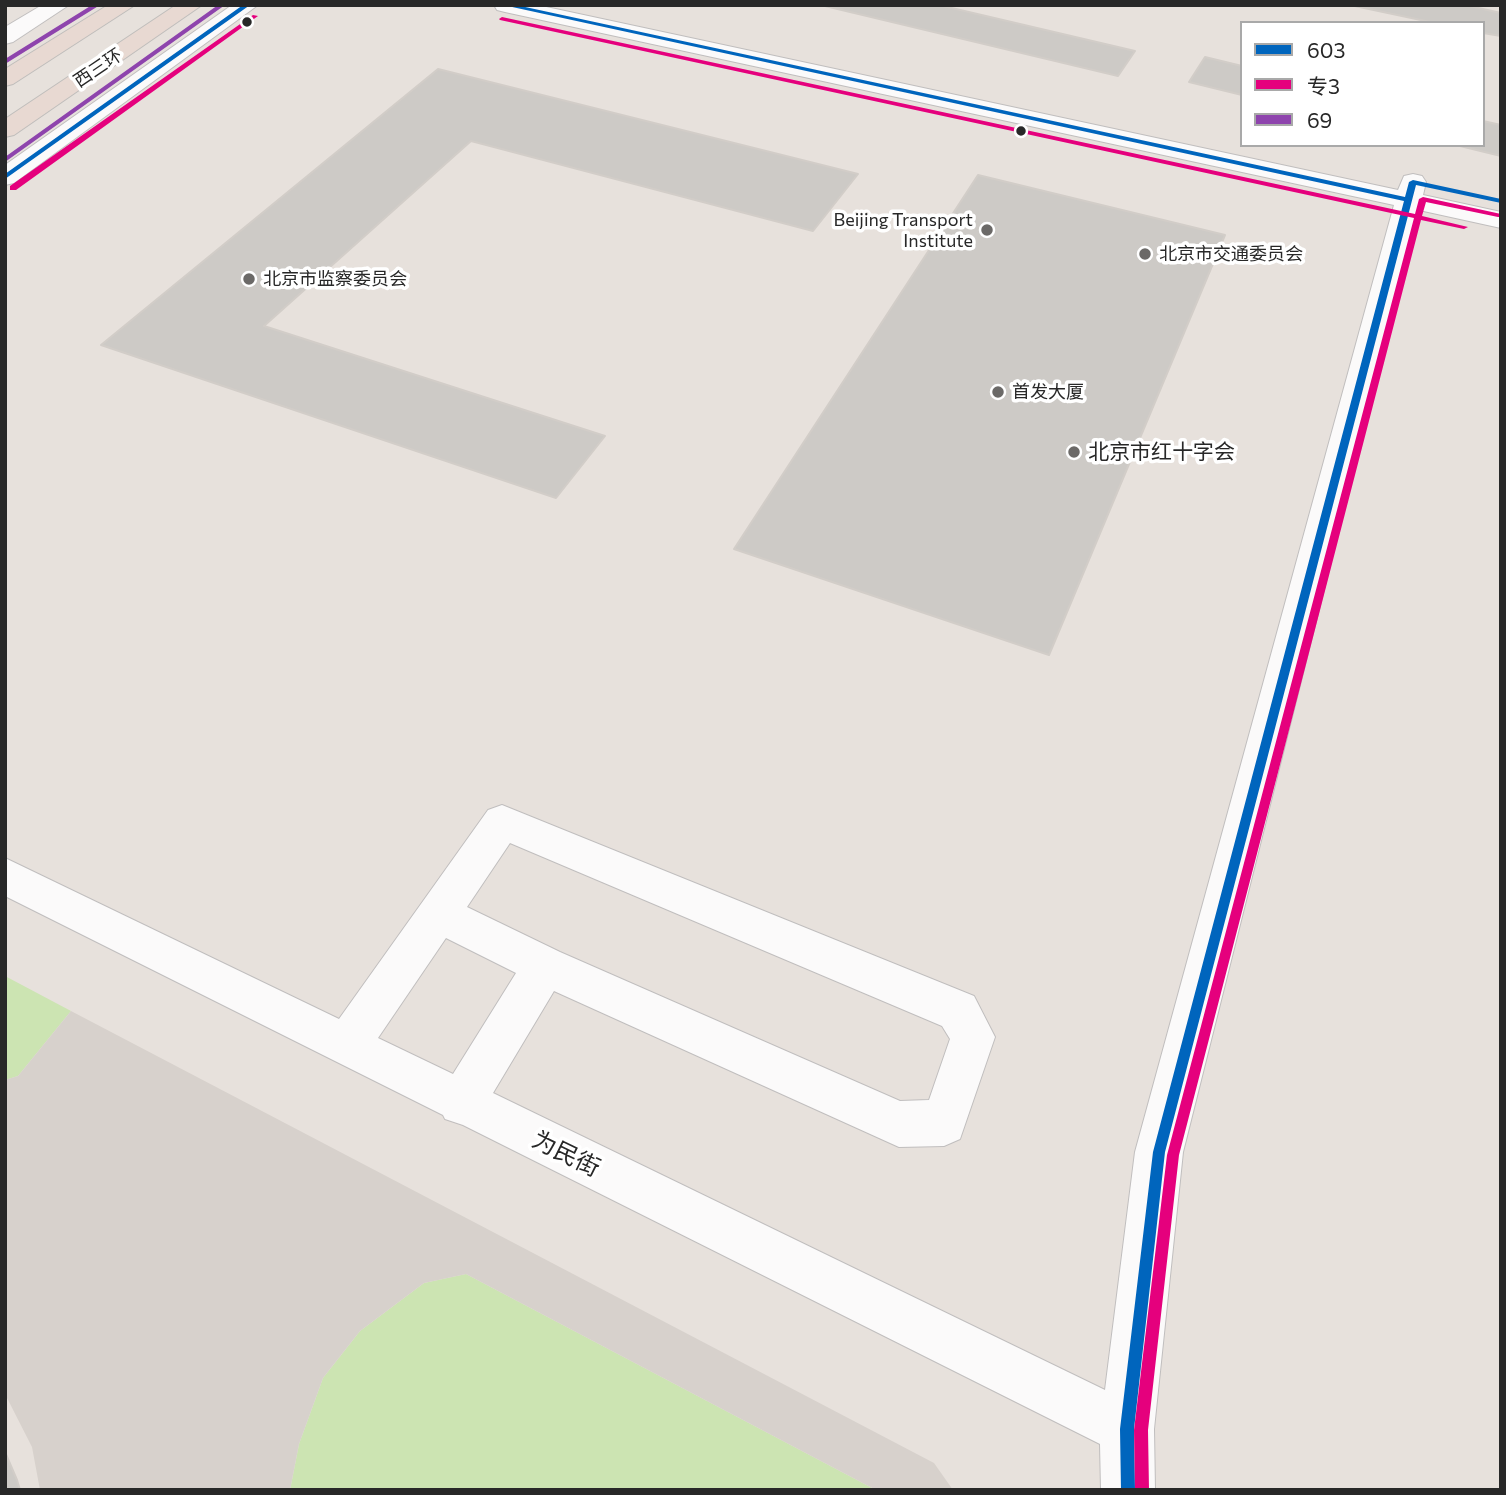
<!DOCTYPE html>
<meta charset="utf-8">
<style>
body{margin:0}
#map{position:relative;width:1506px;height:1495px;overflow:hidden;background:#e7e1dc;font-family:Commissioner,"Noto Sans SC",sans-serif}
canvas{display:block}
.frame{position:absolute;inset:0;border:7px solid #282828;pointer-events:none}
.legend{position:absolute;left:1240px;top:21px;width:245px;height:126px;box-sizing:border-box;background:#fff;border:2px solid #a9a9a9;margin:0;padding:9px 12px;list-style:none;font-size:21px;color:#282828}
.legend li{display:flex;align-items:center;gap:14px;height:35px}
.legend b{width:35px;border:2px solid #a9a9a9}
</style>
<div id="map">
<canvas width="1506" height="1495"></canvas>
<div class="frame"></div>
<ul class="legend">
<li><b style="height:9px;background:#0065bd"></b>603</li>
<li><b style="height:9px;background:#e5007d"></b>专3</li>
<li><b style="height:9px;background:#8e44ad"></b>69</li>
</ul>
</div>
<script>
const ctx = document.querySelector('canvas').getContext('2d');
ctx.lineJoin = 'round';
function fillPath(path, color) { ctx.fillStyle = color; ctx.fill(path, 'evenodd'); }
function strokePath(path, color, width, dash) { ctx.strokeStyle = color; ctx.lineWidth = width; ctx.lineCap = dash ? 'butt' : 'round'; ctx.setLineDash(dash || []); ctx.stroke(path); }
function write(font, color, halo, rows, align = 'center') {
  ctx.font = font + ' Commissioner,"Noto Sans SC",sans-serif'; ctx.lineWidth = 7; ctx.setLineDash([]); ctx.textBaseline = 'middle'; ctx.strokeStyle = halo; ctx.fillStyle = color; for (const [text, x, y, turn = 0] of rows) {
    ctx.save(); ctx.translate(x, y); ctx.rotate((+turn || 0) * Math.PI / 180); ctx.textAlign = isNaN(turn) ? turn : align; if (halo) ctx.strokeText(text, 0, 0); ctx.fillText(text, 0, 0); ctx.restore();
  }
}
const green = new Path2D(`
 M5,976l66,35 -53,65 -13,4z
 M466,1274l410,216h-586l9,-46 24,-66 37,-47 64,-48z`);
const plaza = new Path2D(`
 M71,1011l863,452 19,27h-77l-410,-216 -42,9 -64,48 -37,47 -24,66 -9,46h-250l-8,-43 -27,-53v-314l13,-4z`);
const building = new Path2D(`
 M939,5l196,46 -17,25 -293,-70z
 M1350,5h115l36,8v23l-18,-3v-10h-48z
 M1205,57l37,9v29l-53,-13z
 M438,69l420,105 -45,57 -342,-90 -207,185 341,110 -49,62 -455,-153z
 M1483,121l18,4v31l-45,-11h27z
 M978,175l247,60 -176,420 -315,-106z
 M5,1452l12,28 3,10h-15z`);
const minor = new Path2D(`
 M42,5h27l-56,37 -8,2v-17z
 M232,5h26l-244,178 -9,2v-20z
 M494,5h43l861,185 6,-14 9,-2 9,2 4,6 -3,13 78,17v16l-82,-18 -236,942 -29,277 1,61h-54l-1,-46 -637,-319 -18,-6 -2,-4 -438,-219v-38l334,161 149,-209 14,-5 472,191 21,41 -35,102 -16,7 -45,1 -345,-156 -61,102 612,297 30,-238 259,-947 -889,-193 -8,-2zM510,843l432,183 8,13 -21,61 -29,1 -340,-149 -93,-45zM446,938l70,35 -63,101 -75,-36z`);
const highway = new Path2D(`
 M108,5h27l-122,79 -8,2v-17z
 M176,5h26l-188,130 -9,2v-18z`);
const bus1 = new Path2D(`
 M243,5h7l-245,174v-5z
 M503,5h13l889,192 4,-15 4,-2 88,19v4l-85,-18 -251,967 -31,277 1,61h-14l-1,-61 33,-277 251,-951z`);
const bus2 = new Path2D(`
 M253,15l5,1 -242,174h-6v-4z
 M502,17l913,197 4,-15 4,-2 78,17v3h-3l-72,-15 -4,14 46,11 -4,2 -43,-9 -242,935 -31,275 1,60h-14l-1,-60 33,-275 247,-937 -914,-198 -1,-1z`);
const bus3 = new Path2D(`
 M92,5h8l-95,59v-5z
 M218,5h7l-220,157v-5z`);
const markers = [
 [247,22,6,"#282828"],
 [1021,131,6,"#282828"],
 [987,230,7,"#6b6967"],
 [1145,254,7,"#6b6967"],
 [249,279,7,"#6b6967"],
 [998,392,7,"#6b6967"],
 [1074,452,7,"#6b6967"]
];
const farStreetnames = [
 ["西三环",98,68,-34]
];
const farPoinames = [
 ["Beijing Transport",973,220,"right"],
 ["Institute",973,241,"right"],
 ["北京市交通委员会",1159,254],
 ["北京市监察委员会",263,279],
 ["首发大厦",1012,392]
];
const poiNames = [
 ["北京市红十字会",1088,452]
];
const nearStreetnames = [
 ["为民街",566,1154,26]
];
fillPath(green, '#cce4b2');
fillPath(plaza, '#d7d1cc');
fillPath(building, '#cdcac6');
strokePath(building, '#d2cdc8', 2);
strokePath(minor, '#c0bebe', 2);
strokePath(highway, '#bfbdbb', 2);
fillPath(minor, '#fbfafa');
fillPath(highway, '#e8d9d2');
fillPath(bus1, '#0065bd');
fillPath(bus2, '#e5007d');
fillPath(bus3, '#8e44ad');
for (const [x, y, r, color] of markers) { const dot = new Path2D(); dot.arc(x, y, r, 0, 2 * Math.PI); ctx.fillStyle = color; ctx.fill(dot); strokePath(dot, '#fff', 2.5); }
write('18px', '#282828', '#fff', farStreetnames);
write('18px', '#282828', '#fff', farPoinames, 'left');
write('21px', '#282828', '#fff', poiNames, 'left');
write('24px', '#282828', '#fff', nearStreetnames);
</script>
